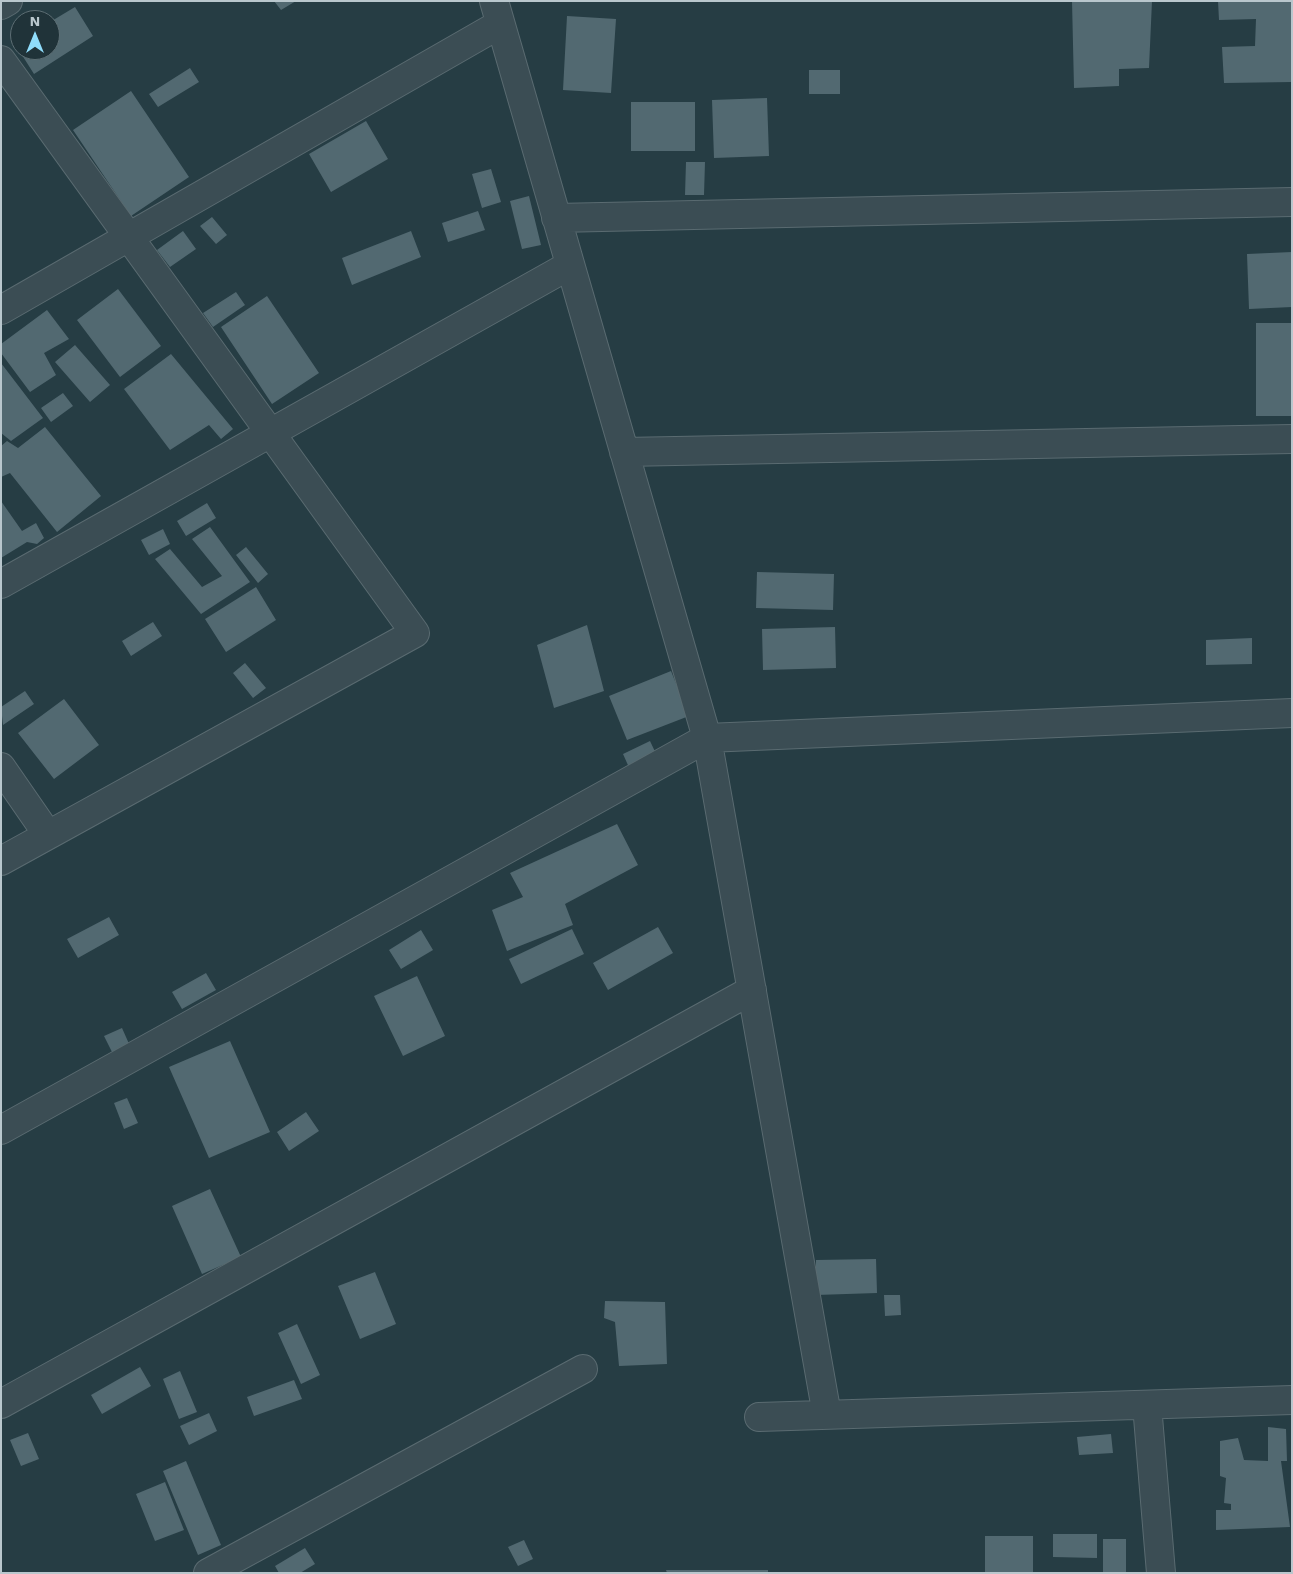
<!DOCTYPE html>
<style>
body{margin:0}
#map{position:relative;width:1293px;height:1574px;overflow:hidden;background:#263d44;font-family:"Work Sans",sans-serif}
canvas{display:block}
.frame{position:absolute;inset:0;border:2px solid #b9c7cd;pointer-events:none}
.north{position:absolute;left:10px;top:10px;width:50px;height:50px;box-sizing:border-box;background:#203339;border:1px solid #5d6e74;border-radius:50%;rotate:0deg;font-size:14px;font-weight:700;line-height:20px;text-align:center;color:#b9c7cd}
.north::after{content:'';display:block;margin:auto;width:18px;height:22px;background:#8fddfb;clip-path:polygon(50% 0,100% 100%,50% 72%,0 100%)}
</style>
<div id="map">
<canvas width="1293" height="1574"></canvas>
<div class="frame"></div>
<div class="north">N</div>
</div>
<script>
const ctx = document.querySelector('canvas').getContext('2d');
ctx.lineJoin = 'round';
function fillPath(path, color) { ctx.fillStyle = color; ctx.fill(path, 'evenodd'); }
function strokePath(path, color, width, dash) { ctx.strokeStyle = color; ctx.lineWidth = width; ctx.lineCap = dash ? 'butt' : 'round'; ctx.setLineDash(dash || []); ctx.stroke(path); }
const building = new Path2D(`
 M274,1h22l-15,9z
 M1072,1h80l-3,67 -30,1v17l-45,2z
 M1218,1h74v81l-68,1 -2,-36 33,-1 1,-27 -37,1z
 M75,7l18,29 -59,38 -19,-30 5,-3v9h30v-28z
 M567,16l49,3 -5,74 -48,-3z
 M190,68l9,14 -41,25 -9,-13z
 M809,70h31v24h-31z
 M131,91l58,86 -58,39 -58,-86z
 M767,98l2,58 -55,2 -2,-58z
 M631,102h64v49h-64z
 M366,121l22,38 -57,33 -22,-38z
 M686,162h19l-1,33h-19z
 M491,169l10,33 -19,6 -10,-34z
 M529,196l12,49 -19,4 -12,-48z
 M478,211l7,19 -37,12 -6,-19z
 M212,217l15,18 -11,9 -16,-18z
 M183,231l13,18 -26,18 -13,-17z
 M411,231l10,26 -69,28 -10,-27z
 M1292,252v55l-43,2 -2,-55z
 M118,289l43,57 -41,31 -43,-57z
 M236,292l9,13 -32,22 -10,-14z
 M267,296l52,77 -47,31 -51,-77z
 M47,310l22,29 -25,14 12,22 -26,17 -29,-39v-9z
 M1256,323h36v93h-36z
 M75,345l35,40 -20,17 -35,-40z
 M171,354l62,75 -12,10 -12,-14 -39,25 -46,-61z
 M1,363l42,55 -32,23 -10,-8z
 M63,393l10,13 -22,16 -10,-14z
 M45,427l56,69 -44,36 -47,-59 -9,4v-31l6,-5 11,7z
 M1,501l21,30 14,-8 8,15 -7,6 -10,-2 -26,16z
 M207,503l9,15 -30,18 -9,-15z
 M210,527l40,55 -49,32 -46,-55 15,-10 32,38 20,-11 -30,-37z
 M163,529l7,15 -21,11 -8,-15z
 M246,547l22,27 -10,9 -22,-28z
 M757,572l77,2 -1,36 -77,-2z
 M256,587l20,33 -50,32 -21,-33z
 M153,622l9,14 -31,20 -9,-15z
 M587,625l17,66 -50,17 -17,-63z
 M835,627l1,41 -73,2 -1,-41z
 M1252,638v26l-46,1v-25z
 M245,663l21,25 -13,10 -20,-25z
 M671,671l18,45 -62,24 -18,-44z
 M25,691l9,13 -31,21 -2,-18z
 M64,699l35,46 -45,34 -36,-46z
 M650,741l9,19 -28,12 -8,-18z
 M617,824l21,41 -73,39 8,21 -66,26 -15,-41 31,-13 -13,-24z
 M109,917l10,18 -41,23 -11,-19z
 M658,927l15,26 -65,37 -15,-27z
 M572,929l12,25 -63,30 -12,-25z
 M421,930l12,20 -32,19 -12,-19z
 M206,973l10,17 -34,19 -10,-17z
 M417,976l28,60 -42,20 -29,-60z
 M122,1028l8,18 -17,8 -9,-18z
 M230,1041l40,91 -61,26 -40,-91z
 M127,1098l11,25 -14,6 -10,-26z
 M306,1112l13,19 -30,20 -12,-19z
 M210,1189l31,68 -39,17 -30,-68z
 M876,1259l1,34 -61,2v-35z
 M375,1272l21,52 -36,15 -22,-53z
 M884,1295h16l1,20 -16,1z
 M605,1301l60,1 2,62 -48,2 -4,-44 -11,-4z
 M297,1324l23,51 -19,9 -23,-51z
 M140,1367l11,19 -49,28 -11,-19z
 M180,1371l17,41 -18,7 -16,-40z
 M294,1380l8,19 -48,17 -7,-19z
 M209,1413l8,18 -28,14 -9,-19z
 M1268,1427l18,2 1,32h-6l9,66 -74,3v-20h15v-6l-7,-1 2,-25 -6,-2v-35l18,-3 6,22 24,1z
 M28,1433l11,26 -18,7 -11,-26z
 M1111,1434l2,19 -34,2 -2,-18z
 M186,1461l35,84 -23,10 -35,-84z
 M165,1482l19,48 -29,11 -19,-47z
 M1053,1534h44v24l-44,-1z
 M985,1536h48v37h-48z
 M1103,1539h23v33l-23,1z
 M524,1540l9,19 -15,7 -10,-19z
 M305,1548l10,16 -15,9h-21l-4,-7z
 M666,1570h102v3h-101z`);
const street = new Path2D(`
 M494,1l213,737 120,677
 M1,5l7,-4
 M1,60l414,573 -414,228
 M556,218l736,-16
 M1,310l499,-286
 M624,452l668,-13
 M1,584l569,-319
 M1,767l47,68
 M1,1130l706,-392 585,-25
 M1,1404l751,-414
 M1147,1405l14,168
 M759,1417l533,-17
 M208,1573l375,-204`);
fillPath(building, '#526971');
strokePath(street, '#5a6b71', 30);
strokePath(street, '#3b4d54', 28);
</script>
